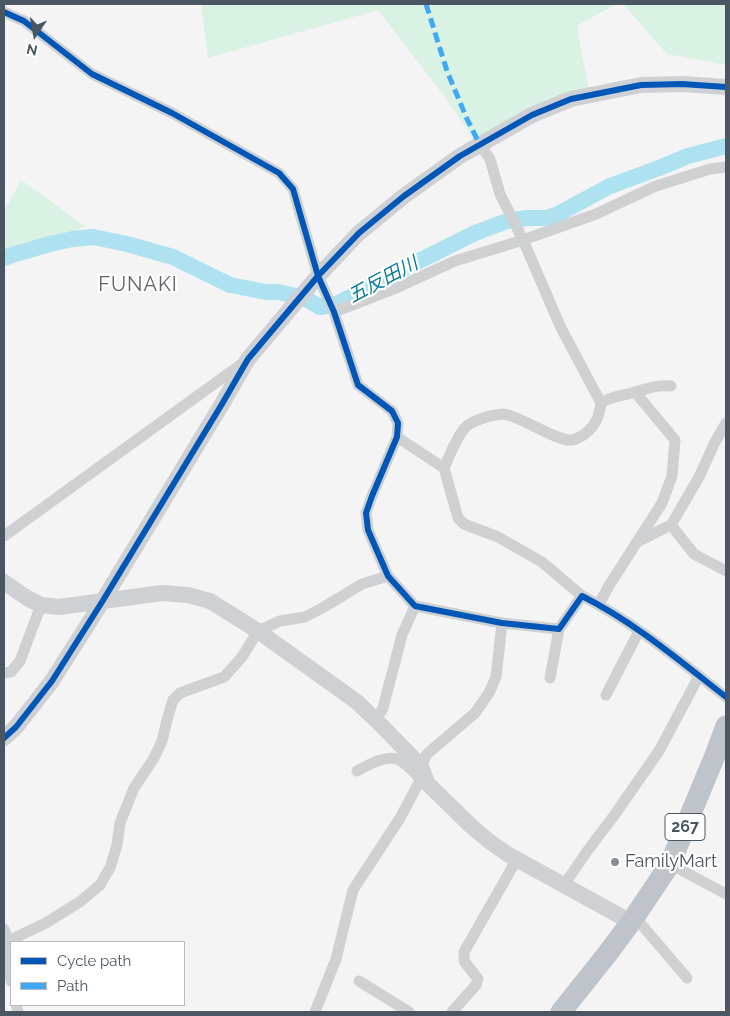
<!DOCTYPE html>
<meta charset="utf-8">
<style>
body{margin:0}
#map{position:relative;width:730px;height:1016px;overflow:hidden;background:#f4f4f4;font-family:Raleway,sans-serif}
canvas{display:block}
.frame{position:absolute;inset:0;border:5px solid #4a5661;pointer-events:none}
.legend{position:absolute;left:10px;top:941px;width:175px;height:65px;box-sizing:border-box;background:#fff;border:1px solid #b7bbc0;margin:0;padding:6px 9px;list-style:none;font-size:15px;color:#4a5661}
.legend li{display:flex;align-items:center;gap:10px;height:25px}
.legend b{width:25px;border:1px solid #b7bbc0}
.north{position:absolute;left:10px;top:10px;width:50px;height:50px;-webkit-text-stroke:4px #fff;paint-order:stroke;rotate:192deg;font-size:14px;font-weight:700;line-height:20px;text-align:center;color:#4a5661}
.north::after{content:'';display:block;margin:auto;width:18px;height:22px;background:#4a5661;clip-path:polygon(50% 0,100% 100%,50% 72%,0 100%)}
</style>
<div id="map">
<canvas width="730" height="1016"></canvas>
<div class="frame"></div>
<ul class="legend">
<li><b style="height:6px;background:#0057b8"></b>Cycle path</li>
<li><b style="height:6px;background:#3fa9f5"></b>Path</li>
</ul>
<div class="north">N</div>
</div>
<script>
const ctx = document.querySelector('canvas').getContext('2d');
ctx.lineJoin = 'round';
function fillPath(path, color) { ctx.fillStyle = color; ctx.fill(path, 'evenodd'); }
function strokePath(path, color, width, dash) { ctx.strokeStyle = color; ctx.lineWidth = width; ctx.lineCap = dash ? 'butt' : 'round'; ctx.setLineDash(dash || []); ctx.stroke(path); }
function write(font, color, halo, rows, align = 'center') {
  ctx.font = font + ' Raleway,"Noto Sans JP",sans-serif'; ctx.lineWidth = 4.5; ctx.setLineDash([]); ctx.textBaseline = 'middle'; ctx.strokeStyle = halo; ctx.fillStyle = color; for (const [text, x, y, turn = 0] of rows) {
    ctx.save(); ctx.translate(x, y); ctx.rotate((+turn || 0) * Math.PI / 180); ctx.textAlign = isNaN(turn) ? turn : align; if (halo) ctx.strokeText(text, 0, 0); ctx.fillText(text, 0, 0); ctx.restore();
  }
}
const green = new Path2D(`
 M201,4h415l-39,22 12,66 -110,55 -35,-51 -66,-86 -170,48z
 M623,4h103v61l-59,-11z
 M21,180l64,46 -46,22 -35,8v-45z`);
const river = new Path2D(`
 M4,258l8,-3 38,-11 23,-5 20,-2 34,7 46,13 57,28 36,7h12l26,6 16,9 17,-3 60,-32 78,-39 32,-12 19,-3h21l11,-4 52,-28 49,-18 29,-12 38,-10`);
const street = new Path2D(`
 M4,12l20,9 68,53 80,39 107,60 14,16 25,87 16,36 24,73 34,26 6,12 -1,14 -25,59 -6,17 2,17 20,46 27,30 87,17 57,6 23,-33c52,26 98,65 144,101
 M480,145l10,14 10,35 23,46 38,88 40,75c11,-7 22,-7 34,-11 16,-4 19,-7 36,-6
 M334,312l62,-24 59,-27 68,-21 73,-26 60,-28 54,-17 16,-2
 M635,392l40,48 -3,36 -10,27 -25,39
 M726,423l-11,19 -16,35 -28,48 23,29 32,17
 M397,437l47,31 14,50 6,6 34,13 44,25 40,34
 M444,468c5,-11 15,-37 24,-43 9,-6 31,-13 40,-10 16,4 51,27 64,25 5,-1 10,-4 14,-7 10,-8 13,-17 15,-30
 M4,536l239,-173
 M599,604l11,-20 27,-42 34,-17
 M4,673l7,-1 9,-11 21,-56
 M550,678l9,-49
 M606,695l33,-64
 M376,720l7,-12 19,-73 13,-29
 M421,766l6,-12 48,-41 14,-20 7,-16 6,-54
 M357,771c11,-6 30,-17 42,-11 7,3 16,14 22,19
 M670,864l56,30
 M564,885l24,-35 25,-33 46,-66 40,-75
 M635,917l52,61
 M4,929c6,10 5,38 7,52
 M8,941l38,-18 35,-22 19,-16 10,-17 7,-23 3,-22 14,-35 20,-30 8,-17 5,-21 6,-20 7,-7 44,-16 18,-20 16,-26 22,-10 25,-4 19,-10 38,-23 26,-8
 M359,981l50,31
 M16,1005l2,7
 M315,1012l21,-53 17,-69 47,-72 24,-45
 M452,1012l24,-27 2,-6 -14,-18v-9l53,-93`);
const secondary = new Path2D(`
 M4,582l23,16 14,7 18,2 103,-14 26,2 22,6 48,30 99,71 23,22 41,42 6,17 44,43 19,16 19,13 122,67
 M4,738l12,-11 36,-46 50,-79 120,-198 26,-45 70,-83 41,-43 45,-37 56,-40 72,-41 39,-16 70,-14 41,-1 44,3`);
const highway = new Path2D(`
 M561,1012l47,-59 23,-31 39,-58 46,-111 10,-27`);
const quiet = new Path2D(`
 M426,4l21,67 20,48 13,26`);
const cycleway = new Path2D(`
 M4,12l20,9 68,53 80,39 107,60 14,16 25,87 16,36 24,73 34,26 6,12 -1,14 -25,59 -6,17 2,17 20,46 27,30 87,17 57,6 23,-33c52,26 98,65 144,101
 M4,738l12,-11 36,-46 50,-79 120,-198 26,-45 70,-83 41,-43 45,-37 56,-40 72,-41 39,-16 70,-14 41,-1 44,3`);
const markers = [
 [615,862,5,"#868d94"]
];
const shields = [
 [685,827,40]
];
const shieldNames = [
 ["267",685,827]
];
const poiNames = [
 ["FamilyMart",625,862]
];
const waterNames = [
 ["五反田川",383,280,-28]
];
const quarterNames = [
 ["FUNAKI",138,285]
];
fillPath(green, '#d9f2e3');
strokePath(river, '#aee2f0', 16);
strokePath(highway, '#b9bec3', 21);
strokePath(street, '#ced0d2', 11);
strokePath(secondary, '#ced0d4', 16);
strokePath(highway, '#bec4c9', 20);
strokePath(quiet, '#3fa9f5', 5, [10, 5]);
strokePath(cycleway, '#0057b8', 6);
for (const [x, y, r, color] of markers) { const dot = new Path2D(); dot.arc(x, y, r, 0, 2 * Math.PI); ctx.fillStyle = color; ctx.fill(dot); strokePath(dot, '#fff', 2); }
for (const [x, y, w] of shields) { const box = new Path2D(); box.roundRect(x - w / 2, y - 13.5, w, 27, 4); ctx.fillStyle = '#fff'; ctx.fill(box); strokePath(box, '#4a5661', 1); }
write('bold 16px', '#4a5661', null, shieldNames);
write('18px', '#4a5661', '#fff', poiNames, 'left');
write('italic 19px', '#0c7c9b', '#fff', waterNames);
ctx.letterSpacing = '1px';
write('20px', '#5f6368', '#fff', quarterNames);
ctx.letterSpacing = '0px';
</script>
